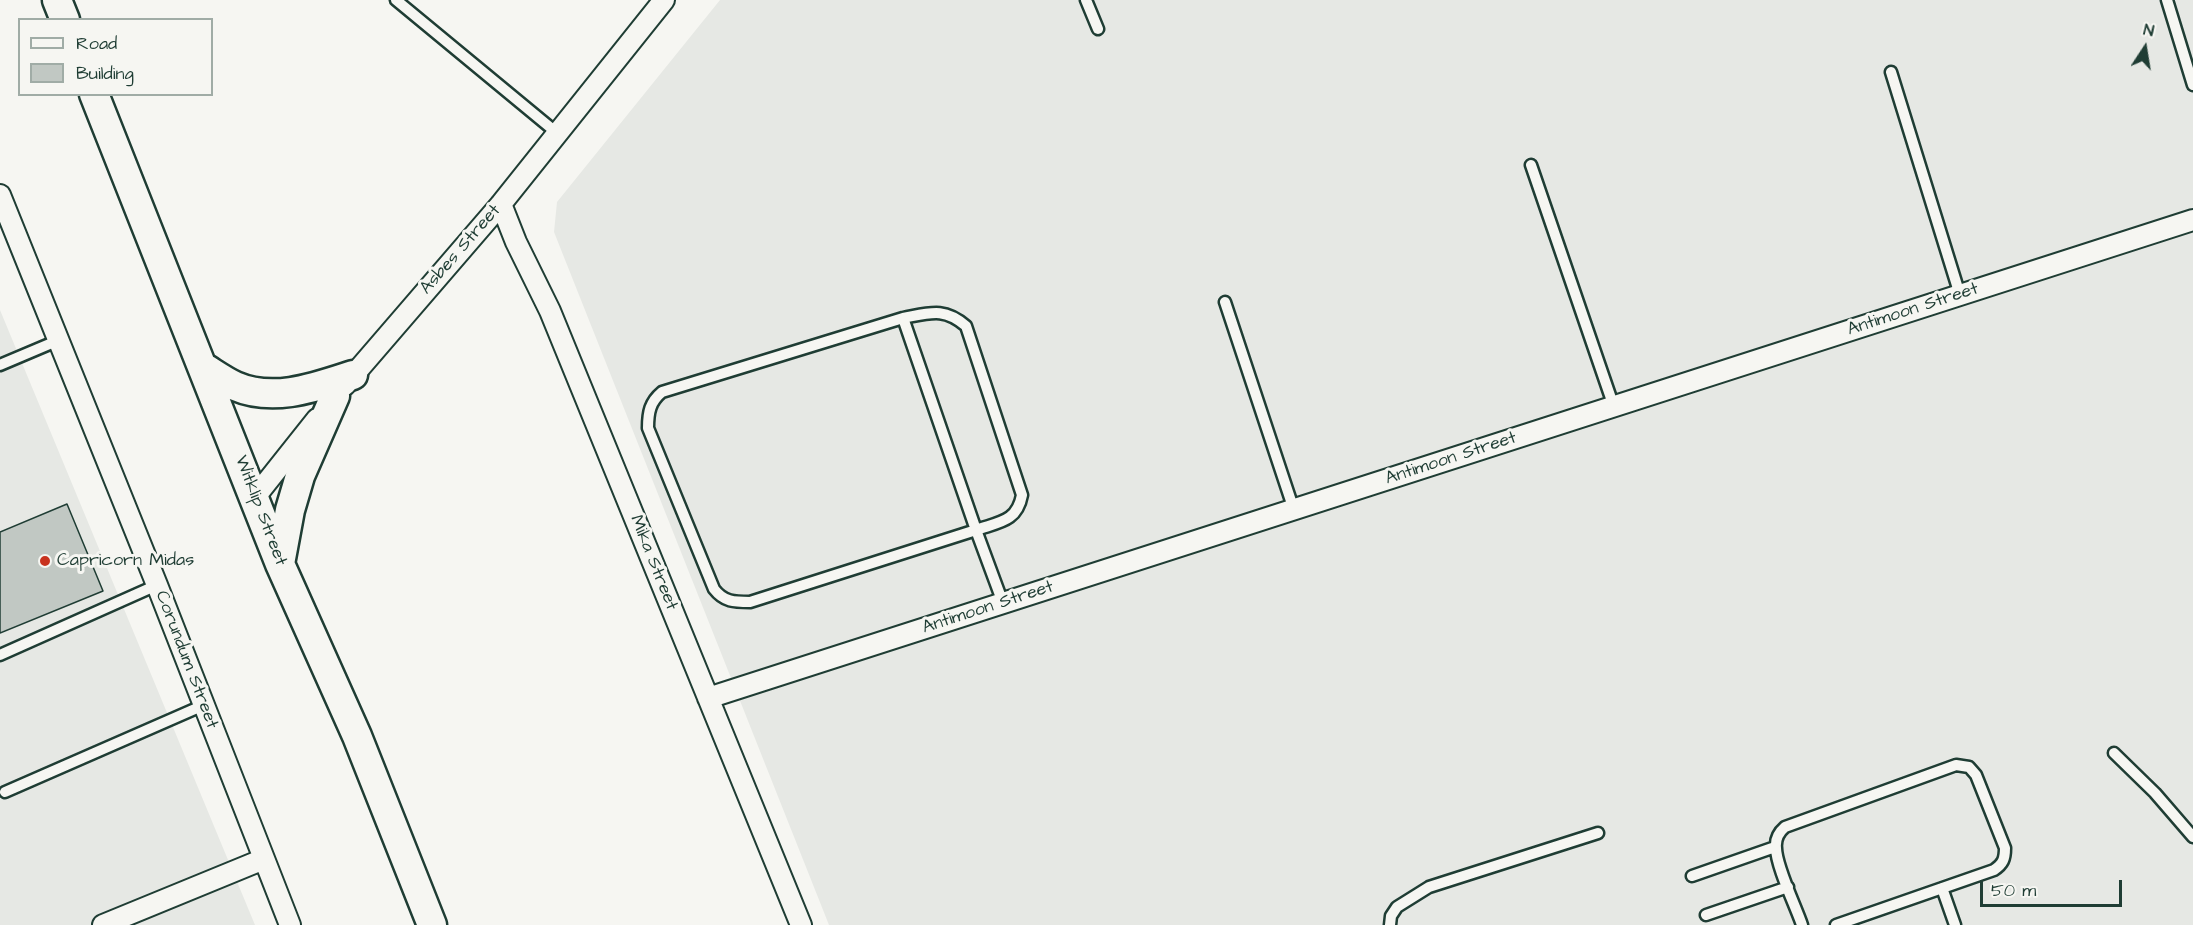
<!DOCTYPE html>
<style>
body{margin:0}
#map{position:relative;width:2193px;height:925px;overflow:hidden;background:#f6f6f2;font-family:"Architects Daughter",sans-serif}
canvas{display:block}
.legend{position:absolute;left:18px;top:18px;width:195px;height:78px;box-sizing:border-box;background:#f6f6f2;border:2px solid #a0aca6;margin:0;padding:8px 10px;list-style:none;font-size:18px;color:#1f3d34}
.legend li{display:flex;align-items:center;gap:12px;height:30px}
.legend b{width:30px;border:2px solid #a0aca6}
.north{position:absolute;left:2115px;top:18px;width:60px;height:60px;-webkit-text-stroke:4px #f6f6f2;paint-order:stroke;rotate:12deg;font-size:16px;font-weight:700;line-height:24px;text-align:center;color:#1f3d34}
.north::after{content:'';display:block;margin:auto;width:21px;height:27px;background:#1f3d34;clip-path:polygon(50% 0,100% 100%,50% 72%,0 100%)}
.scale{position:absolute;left:1980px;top:880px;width:142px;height:27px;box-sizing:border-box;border:3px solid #1f3d34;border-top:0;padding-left:8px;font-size:18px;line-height:21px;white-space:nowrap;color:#1f3d34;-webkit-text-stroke:4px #f6f6f2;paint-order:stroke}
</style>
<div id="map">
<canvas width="2193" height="925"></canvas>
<ul class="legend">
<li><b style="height:8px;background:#f6f6f2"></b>Road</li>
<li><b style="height:16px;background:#c1c8c3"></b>Building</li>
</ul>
<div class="north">N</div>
<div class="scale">50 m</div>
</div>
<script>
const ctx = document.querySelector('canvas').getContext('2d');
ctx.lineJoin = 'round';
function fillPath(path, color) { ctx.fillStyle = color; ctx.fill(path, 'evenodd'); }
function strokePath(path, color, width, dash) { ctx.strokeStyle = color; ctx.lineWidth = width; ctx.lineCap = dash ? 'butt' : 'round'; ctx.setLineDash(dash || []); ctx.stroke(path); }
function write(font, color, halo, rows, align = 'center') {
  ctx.font = font + ' "Architects Daughter",sans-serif'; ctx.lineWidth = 6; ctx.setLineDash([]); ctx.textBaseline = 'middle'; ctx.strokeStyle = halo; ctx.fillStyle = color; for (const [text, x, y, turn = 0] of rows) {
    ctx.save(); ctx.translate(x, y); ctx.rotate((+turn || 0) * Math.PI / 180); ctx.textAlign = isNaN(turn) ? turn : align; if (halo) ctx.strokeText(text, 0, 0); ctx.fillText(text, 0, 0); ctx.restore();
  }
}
const built = new Path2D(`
 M720,0h1473v925h-1364l-275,-693 3,-30z
 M0,310l255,615h-255z`);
const building = new Path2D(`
 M67,504l36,87 -103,42v-101z`);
const lane = new Path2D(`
 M396,0l161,133
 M1086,0l12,29
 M2167,0l26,85
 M1891,72l69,223
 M1531,165l83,242
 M1225,302l69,208
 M903,318l73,212c23,-8 41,-8 46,-35l-56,-169c-22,-19 -36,-13 -63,-8l-241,74c-12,10 -14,20 -14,36l66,161c10,13 20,13 36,13l226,-72 27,73
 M0,365l59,-25
 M0,655l157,-70
 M2114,753l41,40 38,44
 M5,792l199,-87
 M1692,876l83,-29
 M1942,888l13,37
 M1706,915l82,-28
 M1390,925l1,-9 6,-9 32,-20 169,-54
 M1802,925c-6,-18 -26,-59 -26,-77 -1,-9 2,-15 9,-21l171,-62 13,2 7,8 29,73c0,11 -2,16 -11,22l-158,55`);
const street = new Path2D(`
 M0,195l157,390 133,340
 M501,204l15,38 34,69 251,614
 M345,385l156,-181 163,-204
 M255,497l62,-78
 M708,698l1485,-478
 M103,925l161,-66`);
const secondary = new Path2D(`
 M57,0l8,20
 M94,94l186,470 77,172 75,189
 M203,367c10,6 21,14 32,19 39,17 81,1 118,-11
 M280,564l10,-54 10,-34 35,-80`);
const markers = [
 [45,561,6,"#c8321e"]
];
const streetNames = [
 ["Asbes Street",461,250,-49],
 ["Antimoon Street",1913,310,-18],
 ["Antimoon Street",1451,459,-18],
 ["Witklip Street",260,511,69],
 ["Mika Street",653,563,68],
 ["Antimoon Street",988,608,-18],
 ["Corundum Street",186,660,69]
];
const poiNames = [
 ["Capricorn Midas",57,561]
];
fillPath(built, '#e6e8e4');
fillPath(building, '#c1c8c3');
strokePath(building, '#1f3d34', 1.5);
strokePath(lane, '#1f3d34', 15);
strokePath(street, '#1f3d34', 24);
strokePath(secondary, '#1f3d34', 33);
strokePath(lane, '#f6f6f2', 10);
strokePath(street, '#f6f6f2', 20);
strokePath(secondary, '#f6f6f2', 28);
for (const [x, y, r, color] of markers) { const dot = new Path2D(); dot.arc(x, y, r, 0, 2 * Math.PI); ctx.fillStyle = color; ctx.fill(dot); strokePath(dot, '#f6f6f2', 2); }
write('18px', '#1f3d34', '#f6f6f2', streetNames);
write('18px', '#1f3d34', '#f6f6f2', poiNames, 'left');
</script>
